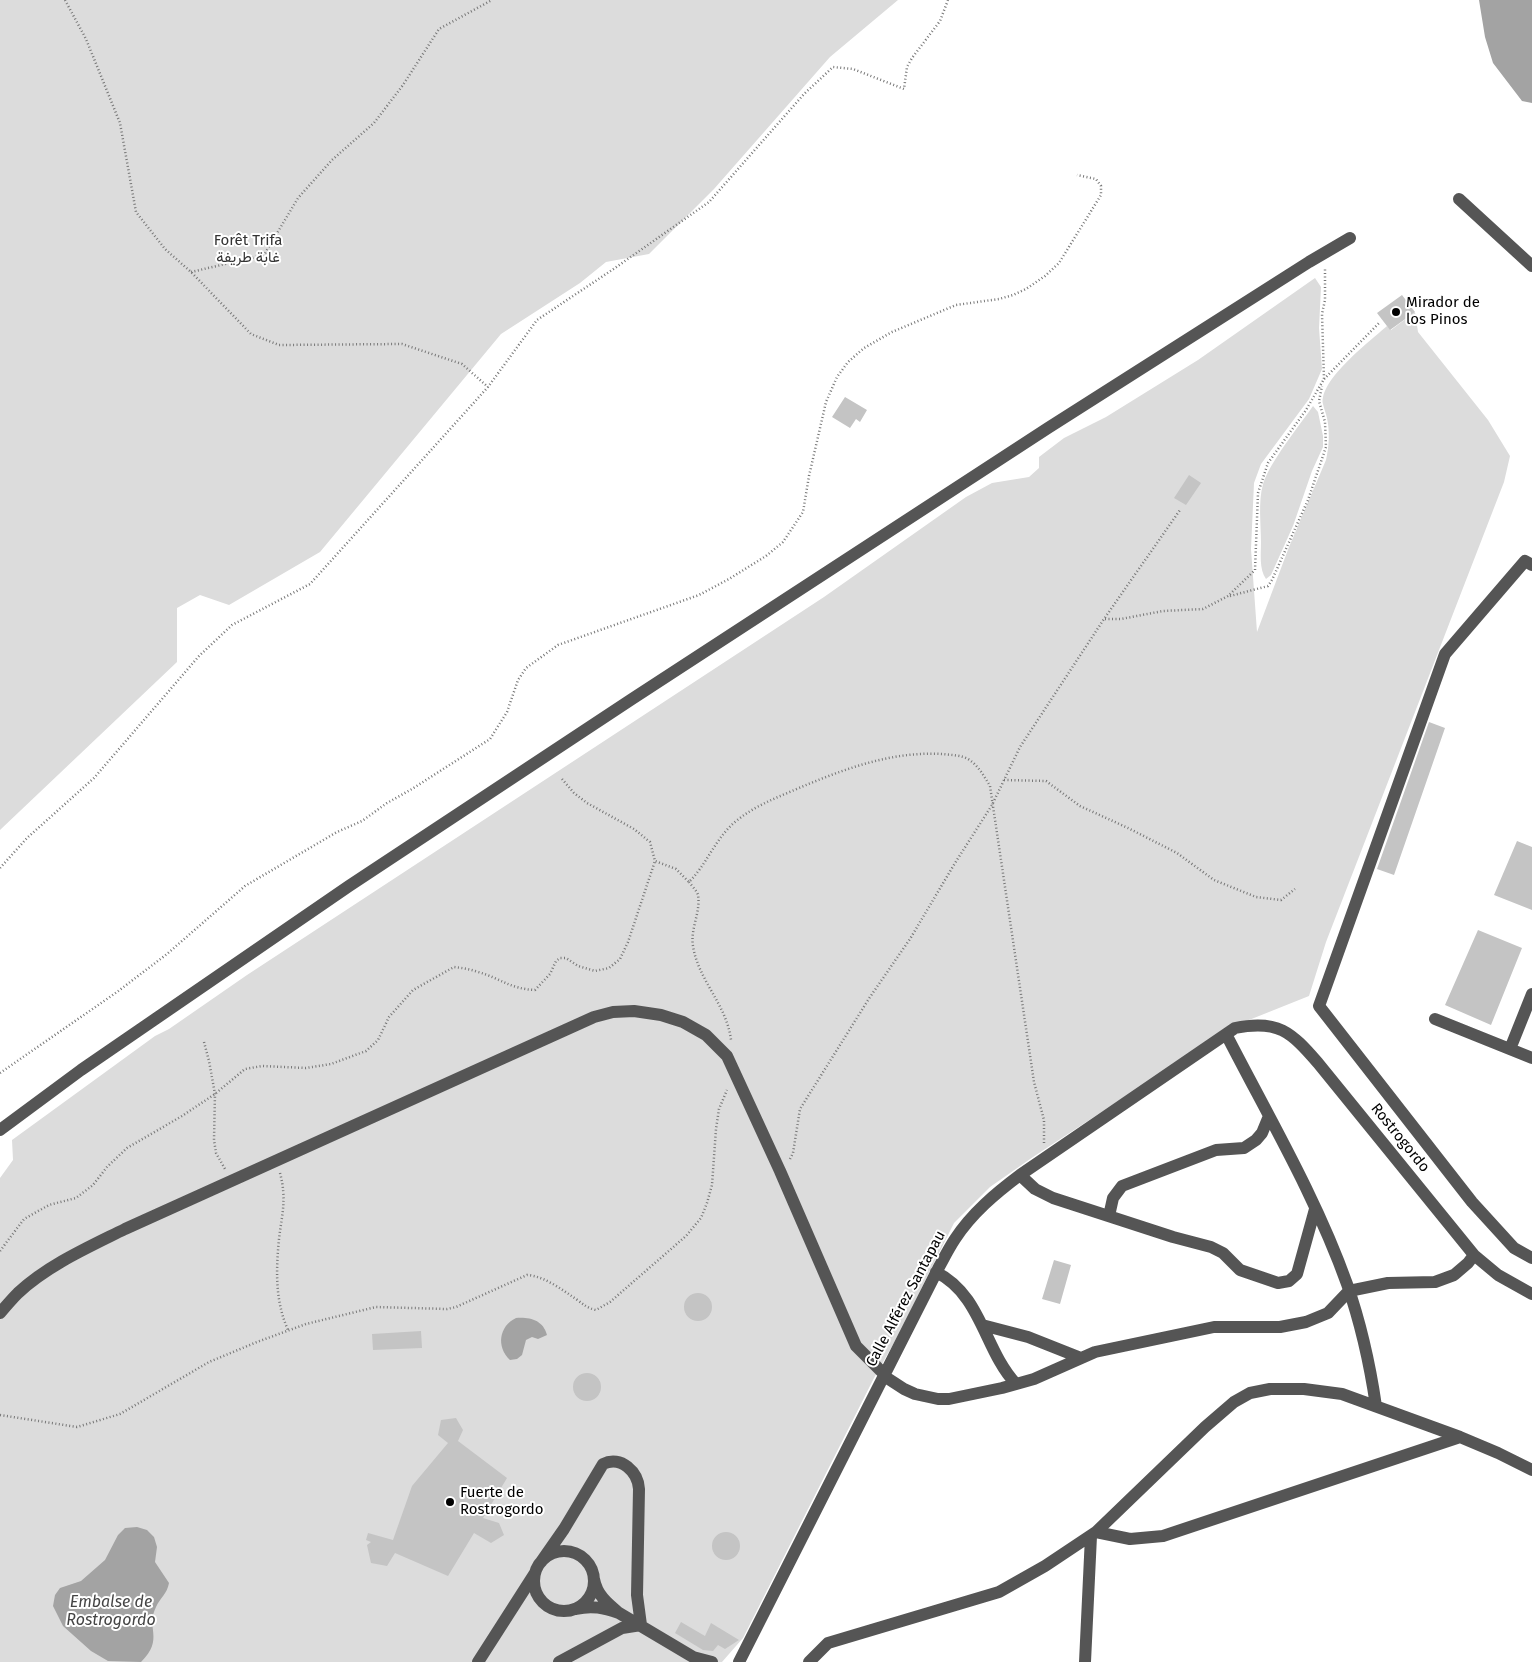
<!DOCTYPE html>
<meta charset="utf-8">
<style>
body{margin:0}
canvas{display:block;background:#fff}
</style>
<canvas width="1532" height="1662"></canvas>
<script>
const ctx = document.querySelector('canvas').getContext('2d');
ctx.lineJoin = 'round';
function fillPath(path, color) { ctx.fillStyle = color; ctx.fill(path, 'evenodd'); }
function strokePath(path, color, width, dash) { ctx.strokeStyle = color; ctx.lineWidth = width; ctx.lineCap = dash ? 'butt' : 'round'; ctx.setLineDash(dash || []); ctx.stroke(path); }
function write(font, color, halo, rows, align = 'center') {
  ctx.font = font + ' "Fira Sans",Vazirmatn,sans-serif'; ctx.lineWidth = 4; ctx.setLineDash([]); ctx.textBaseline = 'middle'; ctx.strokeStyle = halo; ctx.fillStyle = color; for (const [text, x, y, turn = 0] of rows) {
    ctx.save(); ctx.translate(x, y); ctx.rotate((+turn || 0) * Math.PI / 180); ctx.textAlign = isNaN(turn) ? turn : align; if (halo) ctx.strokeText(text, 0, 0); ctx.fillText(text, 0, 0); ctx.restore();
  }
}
const green = new Path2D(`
 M0,0h898l-68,57 -116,132 -65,65 -43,8 -26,21 -79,51 -181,218 -91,53 -29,-10 -23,13v54l-177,168z
 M1315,278l6,9 -2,41 3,41 -13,30 -48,65 -7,19 -3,66 6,83 32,-85 37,-87c3,-13 4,-28 1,-42 -1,-5 -3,-9 -4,-14 -4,-24 47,-63 64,-78l4,4 24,-18 3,20 70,88 22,36 -6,26 -178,460 -17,54 -80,32 -196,129 -43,30 -36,36 -59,118 -21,37 -131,260 -21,24h-722v-484l13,-18 -1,-20 143,-104 14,-7 78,-54 577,-378 142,-100 26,-14 37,-6 10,-9v-11l25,-19 42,-21 92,-57z
 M1313,406l5,6 5,24v11l-11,24 -19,55 -22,49 -5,4c-7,-10 -5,-25 -5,-37 0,-18 -3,-40 2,-58 7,-22 36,-58 50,-78z`);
const water = new Path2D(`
 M1479,0h53v103l-10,-2 -29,-38 -8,-26z
 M516,1318c14,-1 27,2 31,17l-9,4 -6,-2 -6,3 -4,15 -5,4 -7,1c-14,-13 -11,-34 6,-42z
 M137,1527l10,3 7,7 3,10 -2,15 14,21c-2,11 -9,15 -13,24 -11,22 9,31 -15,55l-33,-1 -17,-10 -28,-25 -10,-20 2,-11 5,-7 21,-7 24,-21 13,-25 7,-7z`);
const building = new Path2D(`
 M1402,295l13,17 -25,18 -13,-17z
 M845,397l22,13 -7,12 -4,-3 -6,9 -18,-11z
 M1189,475l12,8 -15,22 -12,-7z
 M1429,722l16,6 -51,147 -17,-6z
 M1517,841l15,6v63l-38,-15z
 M1478,930l44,18 -31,77 -46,-20z
 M1054,1260l17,5 -11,39 -18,-5z
 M684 1307a14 14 0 1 1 28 0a14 14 0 1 1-28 0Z
 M421,1331l1,17 -49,2 -1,-16z
 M573 1387a14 14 0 1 1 28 0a14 14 0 1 1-28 0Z
 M456,1418l7,12 -5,11 49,37 -24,40 16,5 5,12 -13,8 -17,-10 -26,43 -53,-23 -8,13 -16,-3 -4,-18 4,-3 -5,-2 2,-7 25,7 19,-54 36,-43 -10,-8 3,-15z
 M712 1546a14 14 0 1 1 28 0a14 14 0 1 1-28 0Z
 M681,1622l24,14 6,-13 28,17 -14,9 -7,-4 -5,6 -10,-1 -28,-17z`);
const path = new Path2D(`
 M65,0l21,39 34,84 16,89 29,37 26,23 60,62 28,11 123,-1 60,20 26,23
 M191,272l73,-17 34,-57 34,-38 42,-37 29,-38 36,-56 53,-29
 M1324,379l55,-56
 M1230,596l38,-10 4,-6 36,-80 18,-53 -1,-25 -6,-21 3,-15
 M1105,619h16l42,-8 40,-2 25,-13 27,-26 3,-77 10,-30 38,-53 18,-31 -2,-65 3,-14v-31
 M562,779l12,14 13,10 47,26 16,13 5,19 21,8 13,13c18,-18 26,-43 46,-60 19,-16 41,-24 64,-34 45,-19 93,-37 143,-34 9,1 19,1 26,5 10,6 16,17 22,27l44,296 10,38v23
 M1004,780l42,1 34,25 48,22 49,25 37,27 42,17 25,3 14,-11
 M0,868l27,-30 67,-60 105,-122 33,-31 78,-41 178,-197 49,-67 78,-52 94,-66 95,-108 29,-27 20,2 51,20 3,-22 5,-9 28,-37 8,-21
 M689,882c3,4 8,9 9,13 3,17 -8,34 -5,51 5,34 34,59 38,94
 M204,1042l5,19 6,33 -1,46 2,13 9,16
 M0,1073l117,-81 50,-38 78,-68 92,-54 25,-11 25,-18 25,-14 78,-50 17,-27 11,-32 8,-12 32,-23 141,-50 30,-16 37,-23 17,-14 20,-30 6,-36 17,-74 11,-25 11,-15 16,-14 28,-16 64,-27 43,-6 14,-4 13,-6 19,-13 14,-13 42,-68v-9l-5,-7 -19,-4
 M790,1159l3,-6 7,-44 70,-112 40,-58 45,-76 37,-58 28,-58 84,-128 76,-109
 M280,1173c7,27 2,40 -1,66 -3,31 -4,62 9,91
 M0,1251l24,-32 25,-14 27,-7 17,-13 14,-18 20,-19 55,-32 33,-22 30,-25 17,-3 44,2 25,-4 35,-13 12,-11 11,-23 24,-27 41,-23c8,1 16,2 24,5 22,6 32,17 57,18l15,-16 6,-13 4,-3h6l12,8 17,5 14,-3 11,-9 8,-17 27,-81
 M0,1415l77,12 43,-13 89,-52 48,-20 49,-18 70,-17 71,2 9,-2 71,-32c17,1 34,14 49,24 7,5 11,9 20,11l14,-8 76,-66 15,-18 6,-15 5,-18 4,-56 3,-20 8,-19`);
const minor = new Path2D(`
 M1459,199l73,67
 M1532,565l-7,-4 -80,93 -126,352 153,196 42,46 18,10
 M1435,1019l97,39
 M1226,1034c42,82 90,163 121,250 14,40 23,81 29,122
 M1510,1049l22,-55
 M0,1130l81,-60 268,-184 283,-187 416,-271 261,-166 41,-24
 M1020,1175l15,14 18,9 120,39 38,10 12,6 17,17 38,13 11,-2 8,-7 18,-65
 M1109,1216l4,-18 9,-12 94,-36 28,-2 12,-8 6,-7 7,-17
 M936,1272c46,23 48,78 80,112
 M0,1313c6,-7 12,-14 18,-20 30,-28 71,-46 107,-64l469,-212 19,-5 21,-1 27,4 22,7 23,13 21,21 53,115 76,175 29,29
 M982,1325l46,12 53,21
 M884,1376l20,13 11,5 23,5h11l53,-11 32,-9 61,-27 119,-25h66l26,-5 22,-9 21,-22 39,-8 47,-1 19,-7 14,-12 6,-8
 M1096,1532l34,7 33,-3 297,-99
 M534 1581a30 30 0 1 1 60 0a30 30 0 1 1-60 0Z
 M541,1562l23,-33 39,-65c18,-9 35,8 36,25l-2,106 4,30 -19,3 -63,34
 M576,1609c16,-4 28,-1 43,4 -12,-10 -22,-18 -25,-34
 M619,1613l74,44 19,5
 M478,1662l57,-89
 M739,1662l200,-395c5,-9 10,-19 16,-28 17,-26 41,-46 65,-64l215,-147c43,-9 56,4 83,35l156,192 24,20 34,19
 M809,1662l19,-19 171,-51 46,-26 51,-34 109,-105 29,-25 16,-9 20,-4h34l38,5 118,43 38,16 34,17
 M1085,1662l6,-126`);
const markers = [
 [1396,312,5,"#000"],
 [450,1502,5,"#000"]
];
const parkNames = [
 ["Forêt Trifa",248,241],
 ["غابة طريفة",248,258]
];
const poiNames = [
 ["Mirador de",1406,303],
 ["los Pinos",1406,320],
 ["Fuerte de",460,1493],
 ["Rostrogordo",460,1510]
];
const streetNames = [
 ["Rostrogordo",1400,1138,51],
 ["Calle Alférez Santapau",906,1299,-62]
];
const waterNames = [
 ["Embalse de",111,1603],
 ["Rostrogordo",111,1621]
];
fillPath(green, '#dcdcdc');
fillPath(water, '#a3a3a3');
fillPath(building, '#c4c4c4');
strokePath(path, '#777', 2.5, [1, 2.5]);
strokePath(minor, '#555', 12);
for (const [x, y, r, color] of markers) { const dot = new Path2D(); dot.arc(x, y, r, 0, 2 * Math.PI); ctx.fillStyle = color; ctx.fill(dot); strokePath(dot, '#fff', 2); }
write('15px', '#333', '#fff', parkNames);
write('15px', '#000', '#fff', poiNames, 'left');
write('15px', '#000', '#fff', streetNames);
write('italic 16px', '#444', '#fff', waterNames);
</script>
